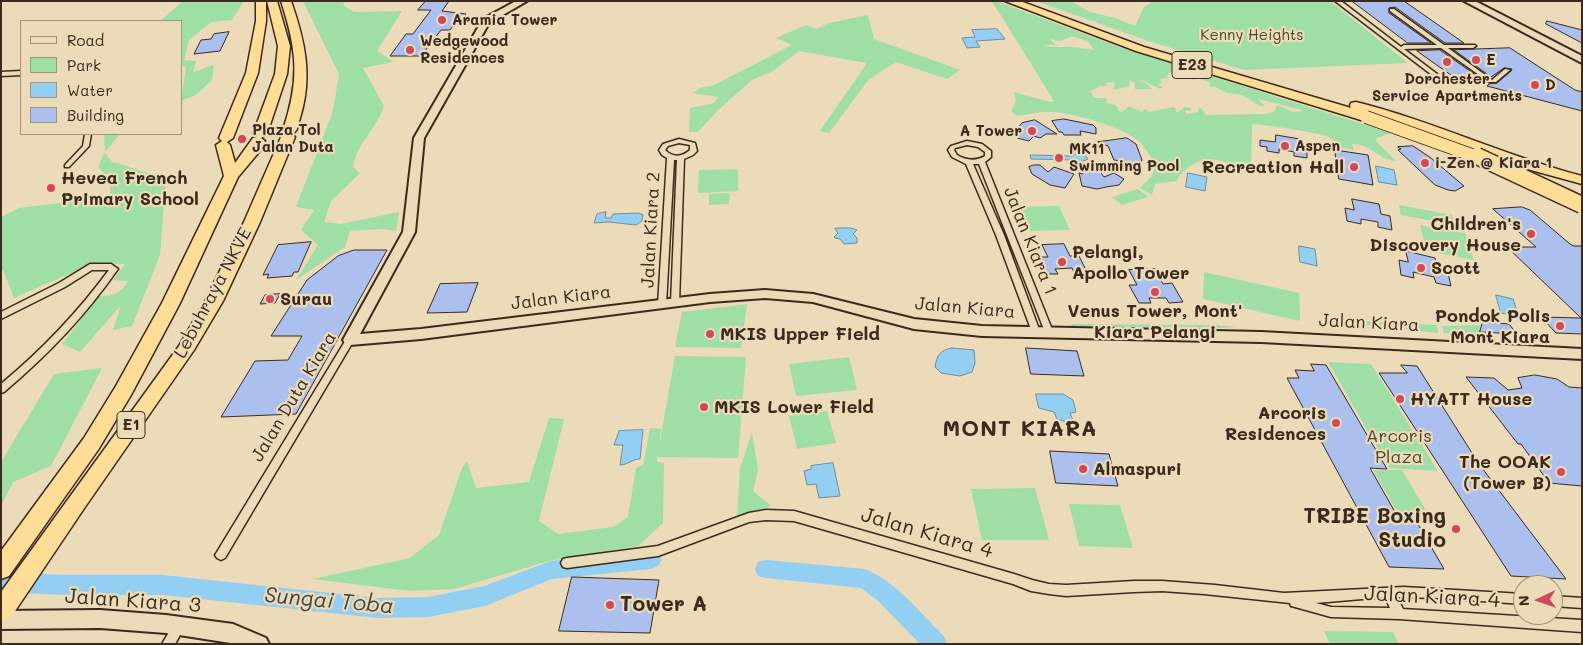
<!DOCTYPE html>
<style>
body{margin:0}
#map{position:relative;width:1583px;height:645px;overflow:hidden;background:#ecdbb8;font-family:Mali,sans-serif}
canvas{display:block}
.frame{position:absolute;inset:0;border:2px solid #3b2a1e;pointer-events:none}
.legend{position:absolute;left:20px;top:20px;width:162px;height:115px;box-sizing:border-box;background:#ecdbb8;border:1px solid #a5947a;margin:0;padding:6px 9px;list-style:none;font-size:15px;color:#3b2a1e}
.legend li{display:flex;align-items:center;gap:10px;height:25px}
.legend b{width:25px;border:1px solid #a5947a}
.north{position:absolute;left:1513px;top:575px;width:50px;height:50px;box-sizing:border-box;background:#ecdbb8;border:1px solid #a5947a;border-radius:50%;rotate:267deg;font-size:14px;font-weight:700;line-height:20px;text-align:center;color:#3b2a1e}
.north::after{content:'';display:block;margin:auto;width:18px;height:22px;background:#d1495b;clip-path:polygon(50% 0,100% 100%,50% 72%,0 100%)}
</style>
<div id="map">
<canvas width="1583" height="645"></canvas>
<div class="frame"></div>
<ul class="legend">
<li><b style="height:6px;background:#ecdbb8"></b>Road</li>
<li><b style="height:14px;background:#9fdea7"></b>Park</li>
<li><b style="height:14px;background:#93cff3"></b>Water</li>
<li><b style="height:14px;background:#abc0ef"></b>Building</li>
</ul>
<div class="north">N</div>
</div>
<script>
const ctx = document.querySelector('canvas').getContext('2d');
ctx.lineJoin = 'round';
function fillPath(path, color) { ctx.fillStyle = color; ctx.fill(path, 'evenodd'); }
function strokePath(path, color, width, dash) { ctx.strokeStyle = color; ctx.lineWidth = width; ctx.lineCap = dash ? 'butt' : 'round'; ctx.setLineDash(dash || []); ctx.stroke(path); }
function write(font, color, halo, rows, align = 'center') {
  ctx.font = font + ' Mali,sans-serif'; ctx.lineWidth = 4.5; ctx.setLineDash([]); ctx.textBaseline = 'middle'; ctx.strokeStyle = halo; ctx.fillStyle = color; for (const [text, x, y, turn = 0] of rows) {
    ctx.save(); ctx.translate(x, y); ctx.rotate((+turn || 0) * Math.PI / 180); ctx.textAlign = isNaN(turn) ? turn : align; if (halo) ctx.strokeText(text, 0, 0); ctx.fillText(text, 0, 0); ctx.restore();
  }
}
const green = new Path2D(`
 M183,1h61l-12,19 -21,2 -22,18 -5,20 12,1 -3,11c8,-1 13,-6 21,-7l-2,15 -16,15 -15,6 5,-34 -5,-1v-45h-21z
 M303,1h42l-2,4 11,7 48,-1 -25,40 17,11 -31,6 21,38c-7,22 -28,38 -31,61l7,6 -29,28 -7,21 17,2 58,-12 -3,19 -15,-2 -31,2 -5,16 -49,33 22,-35 -17,-15 13,-20 -18,-3 37,-96 6,-37z
 M991,1h5l126,47 269,85 -14,5 -1,3 20,20c-20,-3 -27,-18 -44,-17l2,6 -15,-3c-3,-3 -5,-7 -8,-9 -12,-6 -64,-13 -79,-14l-1,50c-7,-2 -11,-5 -18,-8 -22,-13 -44,-6 -57,15l-21,3 -3,11 -12,-7 12,-12 3,-8c-3,-10 -10,-23 -19,-29 -15,-12 -65,-27 -85,-27 -11,-1 -23,3 -34,4l-6,-5 5,-10 -2,-9 36,10 4,-1 -52,-84zM1071,36l17,5 6,9 -20,-3h-25l-4,-2h10l-5,-6 9,2 12,-4zM1173,72l5,4 5,-3 7,3 2,4 7,-2 12,5 -2,1 1,3h6l11,6 15,2 18,11h5l-7,-7 44,11v1l-9,1 -16,-7 -3,7 -8,2 -60,1 -5,-7 -3,1v3l-12,2 -1,-3 6,-1v-2l-7,-1 -6,5 -3,-1 1,-2 -2,-2 -25,5 -4,-3 -2,1 1,3 -15,-7 -7,6 -3,-1 -3,-6 -10,-2 1,-3 -1,-2h-12l-4,-7 11,-5h6l-1,-3 8,-1 1,2 -2,6 17,-4 -1,-6 6,3v6h17l-6,-6 -7,-2 3,-1 18,9 3,-2 -5,-2 4,-3 -3,-3 10,-1 -3,-2 3,-1 -1,-2z
 M1036,1h35l19,11 25,6 20,8 9,-19 11,-6h175l78,62 -164,7 -96,-29z
 M868,15l6,24 86,31 -13,9 -51,-17 -27,17 -40,54 -9,-2 47,-68 -68,-12 -26,20 -21,9 -35,31 -19,21h-9l1,-24 24,-5 4,-6 -26,-4 10,-6 10,-1 80,-41 -16,-7 30,-13 10,4 13,-6z
 M104,134h16l-15,18 6,9 55,18 -6,76 -28,71 -19,4 8,-25 -41,47 -18,-8 37,-48c13,0 22,-2 29,-15l-15,-1 12,-16 -31,-1 -80,35 -11,-28h-2v-53l18,-9 91,-11v-17l-12,-13 7,-15z
 M738,169v22l-40,2 1,-23z
 M1138,189l10,8 -26,8 -10,-8z
 M730,193l-1,11 -20,1v-11z
 M1399,205l53,10 3,10 -54,-10z
 M1059,206l11,24 -41,1 -9,-24z
 M1420,225l45,8 9,27 -47,-9z
 M1204,272l95,21 1,28 -97,-22z
 M747,304l-6,44 -66,-1 7,-35z
 M1366,321l71,4 1,8 -19,-2 -2,-3h-3l1,2 -48,-5z
 M1071,324l145,1 21,2 -17,1 -148,-1z
 M1474,325l8,1 -1,8 -37,-1 -2,-7z
 M675,356l71,1 -8,101 -81,-1v5l7,1 -1,60 -25,23 -89,15 -95,28 -44,2 -97,-12 97,-21 29,-23 23,-67 5,-7 9,27 53,-6 20,-64 15,1 -25,102 19,13 55,-7 15,-10 8,-49 7,-3 7,-37 11,1 -2,18z
 M849,357l8,33 -61,6 -7,-32z
 M1328,362l43,2 67,107 -49,-3z
 M102,368l-51,98 -38,16 -12,24v-44l53,-88z
 M827,411l9,32 -39,6 -8,-33z
 M752,433l6,37 -5,21 18,15 -34,12 3,-50z
 M1373,470h29l29,49 -30,-1z
 M1035,488l14,52h-67l-11,-51z
 M1069,504l51,1 13,43 -54,-2z
 M1324,631l69,1 6,12h-69z`);
const water = new Path2D(`
 M997,29l8,10 -29,2 4,6 -13,1 -5,-10 13,-1 -3,-7z
 M1075,154l10,1 3,4 -7,3 -7,-2 -43,-1 -1,-4 42,1z
 M1376,166l18,4 3,15 -18,-3z
 M1188,173l19,4 -2,14 -19,-4z
 M606,212l-1,6h6l2,-4 26,-1 4,2 -1,6 -6,4 -27,-3 -15,1 3,-9z
 M837,228h14l6,2 -4,4 4,4v5l-13,1 -4,-5 -5,-1 -1,-1 4,-4 -3,-4z
 M1299,246l16,3 2,17 -17,-4z
 M1496,295l17,4 6,18 -18,-4z
 M952,348l22,2 1,13 -3,9 -12,4 -19,-3 -6,-6c2,-12 5,-17 17,-19z
 M1036,394h27l10,6 3,12 -6,1 3,7 -6,2 -10,-3 -3,-7 -15,-4z
 M643,430l-3,29c-8,0 -12,6 -20,6l3,-20h-9l5,-14z
 M833,463l7,33 -21,2 -3,-14 -9,1 -3,-14 7,-2v-3z`);
const river = new Path2D(`
 M651,551l7,3 4,6 -4,6 -7,3 -99,10 -67,27 -57,11 -50,1 -215,-23h-99l-63,-3v-20l63,3h99l215,23 50,-1 56,-11 67,-25z
 M766,560l99,9c31,12 56,45 79,67l3,8h-27l-43,-44 -16,-12 -95,-10 -8,-2 -3,-7 3,-7z`);
const building = new Path2D(`
 M426,1h23l-7,10 24,3 -7,10 -4,-1 -5,7h-9l-20,26h-31l16,-22h7l18,-24h-13z
 M1352,1h52l60,42h-19l-50,-36 -6,1v5l42,30h-23z
 M1547,21l35,9v13l-36,-19z
 M229,32l-9,19 -26,3 7,-14 10,-1 3,-5z
 M1510,48l65,42 7,2v19l-95,-25 2,-2 8,-1 14,-12 1,-2 -8,-1 -13,9 -37,-27z
 M1440,50l40,28h-25l-38,-27z
 M1064,119l29,6 3,3v6l-16,-3 1,4h-17l-2,-3h-3l-7,-11z
 M1035,120l22,14h-11l-6,4 -6,-2 -5,5 -12,-3 -3,-6 8,-9z
 M1276,135l24,4 -1,6 8,2v11l-13,-2v-4l-15,-3v4l-12,-2v-4l-7,-1v-6l15,2z
 M1127,138l9,6 6,16 -2,4 -26,-4 -6,-14 -10,-4z
 M1413,146l18,12 33,28 -9,5 -7,-1 -13,-5 -37,-35 3,-1 -3,-2z
 M1335,150l33,5 5,30 -34,-6z
 M1034,165h6l8,7 6,-5 20,7 -9,14 -15,-3 -18,-11 -3,-7z
 M1082,169l6,2 11,-1 5,7 10,-4 10,6 -5,6 -13,2 -9,2 -15,-3 -3,-13 3,1z
 M1352,199l27,5 2,10 9,2 2,14 -14,-3v-5l-17,-3v5l-14,-3 -2,-13 9,2z
 M1522,207l8,3 40,34 4,2h8v88l-26,-1 -15,-16 40,1 -74,-71h29l-43,-38z
 M311,242l-13,30h-4l-2,4 -25,2 2,-4 -6,1 15,-30z
 M1064,244l6,12h9l9,18 -13,1 -3,-7 -17,1 3,5h-11l-9,-17h10l-6,-12z
 M354,250h33l-91,164 -75,3 34,-56 33,-1 14,-24h-31l36,-56 31,-24z
 M1406,251l29,7 2,9 10,2 4,17 -15,-3 -2,-6 -21,-5 1,6 -13,-3 -2,-15 9,2z
 M1155,269l8,15 9,-1 11,19 -14,1 -3,-5h-17l2,5h-12l-10,-18h8l-8,-15z
 M478,283l-11,29 -40,1 13,-29z
 M280,294l-5,9 -15,1 5,-9z
 M1483,322l26,2 8,10 -37,-2z
 M1026,348l51,3 7,25 -53,-2z
 M1311,364l15,1 61,104 -17,-1 29,51h16l29,50 -55,-2 -102,-189h12l-4,-8 19,1z
 M1401,365l16,1 62,98 87,115 -55,-3 -132,-203h28z
 M1535,375l22,4 12,8 13,1v98l-33,-3 -28,-39h-3l-52,-67 28,1 14,12 14,-2 -4,-10z
 M1050,451l59,3 9,32 -62,-3z
 M572,577l87,3 -9,53 -91,-2z`);
const street = new Path2D(`
 M1335,1h6l60,46 3,-2h33l-47,-34v-2h4l50,36h31l1,1 -3,2h-25l44,32 13,-11 5,1 -14,12h-7l-48,-34 -37,1 33,25 -5,1z
 M21,71v4l-20,1v-4z
 M85,134h6l-2,12 -20,21h-4v-2l18,-19z
 M679,139l16,4 2,8 -4,4 -9,4 -5,144 -4,3 -4,-3 6,-143h-3l-8,145 -4,3 -4,-3 9,-147 -5,-3 -3,-5 4,-6zM679,143l11,2v5c-8,7 -17,8 -25,0l3,-4z
 M967,141l15,3 9,7v6l-6,5 68,170 -1,2h-6l-1,-2 -66,-168h-6l31,71 36,97 -1,2h-6l-1,-2 -36,-97 -30,-71 -14,-7 -4,-7 3,-4zM967,145l11,2 7,5v4c-10,6 -19,4 -28,-1l-3,-5 1,-2z
 M90,264h21l7,5c-32,46 -71,87 -114,123l-3,1v-9c41,-34 77,-72 108,-114h-17l-27,17 -64,32v-7l58,-29z
 M350,337l4,3 -129,218 -4,2 -4,-2 -2,-3 2,-3 130,-214z
 M766,510l28,1 220,63 18,6 17,4 17,1 68,-4h28l53,4 69,8 120,-6 119,7v10l-85,-6 -41,-1 6,12 179,11v12l-183,-13 -68,-2 -36,-10 -4,-1 -1,-3 -86,-9 -42,-3 -28,1 -68,4 -17,-2 -18,-3 -18,-7 -219,-63 -28,-1 -17,2 -91,34 -91,12 -4,-1 -2,-4 2,-4 4,-1 91,-12 91,-33zM1385,597l5,11 -59,-1 -15,-4z
 M1553,596l29,2v10l-29,-2z
 M179,620l4,2 2,4 -10,18h-13l13,-22z`);
const secondary = new Path2D(`
 M516,1h11l-38,22 -65,115 -9,94 -55,102 61,-5 289,-35 55,-4 48,4 101,25 68,7 279,6 321,17v10l-321,-17 -279,-6 -68,-7 -101,-27 -48,-4 -55,4 -289,37 -71,6 -5,-2 -2,-3 60,-108 11,-94 69,-119z
 M1464,1h11l107,55v7z
 M100,610l66,5 67,9 33,14 3,6h-32l-71,-11 -66,-5 -99,1v-18z`);
const highway = new Path2D(`
 M256,1h10v20l-8,52 -25,65 -6,4 3,3 5,18 18,-25 4,-1 -4,-3 22,-60 3,-28 -11,-45h10l13,45 -3,28 -20,60 -6,4 4,3 -6,11 -21,25 -58,126 -49,92 -33,55 -89,126 -8,3v-28l83,-113 32,-52 46,-83 62,-127 -8,-31 6,-4 -3,-3 27,-65 10,-52z
 M281,1h10c14,40 22,76 9,117 -2,7 -2,14 -9,16l4,3 -35,85 -37,79 -29,49 -109,157 -76,113 -8,3v-31l178,-246 26,-45 39,-79 37,-85 6,-4 -4,-3c17,-51 14,-79 -2,-129z
 M1005,1h15l124,46 207,61 -1,-2 1,-3 5,-1c77,19 149,54 226,74v8l-62,-17 -149,-53 1,3 -1,3h-10l-225,-69z`);
const highwayBridgeFar1 = new Path2D(`
 M1366,117l114,41`);
const highwayBridge = new Path2D(`
 M1477,156l105,49`);
const markers = [
 [442,20,5,"#d1495b"],
 [410,50,5,"#d1495b"],
 [1476,60,5,"#d1495b"],
 [1447,62,5,"#d1495b"],
 [1535,85,5,"#d1495b"],
 [1032,131,5,"#d1495b"],
 [242,139,5,"#d1495b"],
 [1285,146,5,"#d1495b"],
 [1059,158,5,"#d1495b"],
 [1425,163,5,"#d1495b"],
 [1354,167,5,"#d1495b"],
 [51,188,5,"#d1495b"],
 [1531,234,5,"#d1495b"],
 [1062,262,5,"#d1495b"],
 [1421,268,5,"#d1495b"],
 [1155,292,5,"#d1495b"],
 [270,299,5,"#d1495b"],
 [1560,326,5,"#d1495b"],
 [710,334,5,"#d1495b"],
 [1400,399,5,"#d1495b"],
 [704,407,5,"#d1495b"],
 [1336,423,5,"#d1495b"],
 [1083,469,5,"#d1495b"],
 [1561,472,5,"#d1495b"],
 [1456,529,5,"#d1495b"],
 [610,605,5,"#d1495b"]
];
const farPoinames = [
 ["Aramia Tower",452,20],
 ["Wedgewood",420,41],
 ["Residences",420,58],
 ["E",1486,60],
 ["Dorchester",1447,79,"center"],
 ["Service Apartments",1447,96,"center"],
 ["D",1545,85],
 ["Plaza Tol",252,130],
 ["Jalan Duta",252,147],
 ["A Tower",1022,131,"right"],
 ["Aspen",1295,146],
 ["MK11",1069,149],
 ["Swimming Pool",1069,166],
 ["i-Zen @ Kiara 1",1435,163]
];
const farParknames = [
 ["Kenny Heights",1252,35]
];
const shields = [
 [1192,65,40],
 [131,425,28]
];
const shieldNames = [
 ["E23",1192,65],
 ["E1",131,425]
];
const poiNames = [
 ["Recreation Hall",1344,167,"right"],
 ["Hevea French",61,178],
 ["Primary School",61,199],
 ["Children's",1521,224,"right"],
 ["Discovery House",1521,245,"right"],
 ["Pelangi,",1072,252],
 ["Apollo Tower",1072,273],
 ["Scott",1431,268],
 ["Surau",280,299],
 ["Venus Tower, Mont'",1155,311,"center"],
 ["Kiara Pelangi",1155,332,"center"],
 ["Pondok Polis",1550,316,"right"],
 ["Mont Kiara",1550,337,"right"],
 ["MKIS Upper Field",720,334],
 ["HYATT House",1410,399],
 ["MKIS Lower Field",714,407],
 ["Arcoris",1326,413,"right"],
 ["Residences",1326,434,"right"],
 ["The OOAK",1551,462,"right"],
 ["(Tower B)",1551,483,"right"],
 ["Almaspuri",1093,469]
];
const streetNames = [
 ["Jalan Kiara 2",651,230,-87],
 ["Jalan Kiara 1",1030,241,68],
 ["Lebuhraya NKVE",213,293,-62],
 ["Jalan Kiara",561,298,-7],
 ["Jalan Kiara",965,308,5],
 ["Jalan Kiara",1369,323,3],
 ["Jalan Duta Kiara",294,397,-59]
];
const parkNames = [
 ["Arcoris",1399,436],
 ["Plaza",1399,457]
];
const nearPoinames = [
 ["TRIBE Boxing",1446,517],
 ["Studio",1446,541],
 ["Tower A",620,605,"left"]
];
const nearStreetnames = [
 ["Jalan Kiara 4",927,533,16],
 ["Jalan Kiara 4",1432,597,3],
 ["Jalan Kiara 3",133,601,4]
];
const districtNames = [
 ["MONT KIARA",1020,429]
];
const nearWaternames = [
 ["Sungai Toba",329,601,5]
];
fillPath(green, '#9fdea7');
fillPath(water, '#93cff3');
strokePath(water, '#708d9e', 1);
fillPath(river, '#93cff3');
fillPath(building, '#abc0ef');
strokePath(building, '#3b2a1e', 1);
strokePath(street, '#3b2a1e', 3);
strokePath(secondary, '#3b2a1e', 4);
strokePath(highway, '#3b2a1e', 3);
fillPath(street, '#ecdbb8');
fillPath(secondary, '#ecdbb8');
fillPath(highway, '#ffdd96');
strokePath(highwayBridgeFar1, '#3b2a1e', 14, []);
strokePath(highwayBridge, '#3b2a1e', 19, []);
strokePath(highwayBridgeFar1, '#ffdd96', 12);
strokePath(highwayBridge, '#ffdd96', 16);
for (const [x, y, r, color] of markers) { const dot = new Path2D(); dot.arc(x, y, r, 0, 2 * Math.PI); ctx.fillStyle = color; ctx.fill(dot); strokePath(dot, '#ecdbb8', 2); }
write('bold 15px', '#3b2a1e', '#ecdbb8', farPoinames, 'left');
write('15px', '#4a4533', '#ecdbb8', farParknames);
for (const [x, y, w] of shields) { const box = new Path2D(); box.roundRect(x - w / 2, y - 13.5, w, 27, 4); ctx.fillStyle = '#ecdbb8'; ctx.fill(box); strokePath(box, '#3b2a1e', 1); }
write('bold 16px', '#3b2a1e', null, shieldNames);
write('bold 18px', '#3b2a1e', '#ecdbb8', poiNames, 'left');
write('18px', '#3b2a1e', '#ecdbb8', streetNames);
write('18px', '#4a4533', '#ecdbb8', parkNames);
write('bold 21px', '#3b2a1e', '#ecdbb8', nearPoinames, 'right');
write('21px', '#3b2a1e', '#ecdbb8', nearStreetnames);
ctx.letterSpacing = '1px';
write('bold 22px', '#3b2a1e', '#ecdbb8', districtNames);
ctx.letterSpacing = '0px';
write('italic 22px', '#48433e', '#ecdbb8', nearWaternames);
</script>
